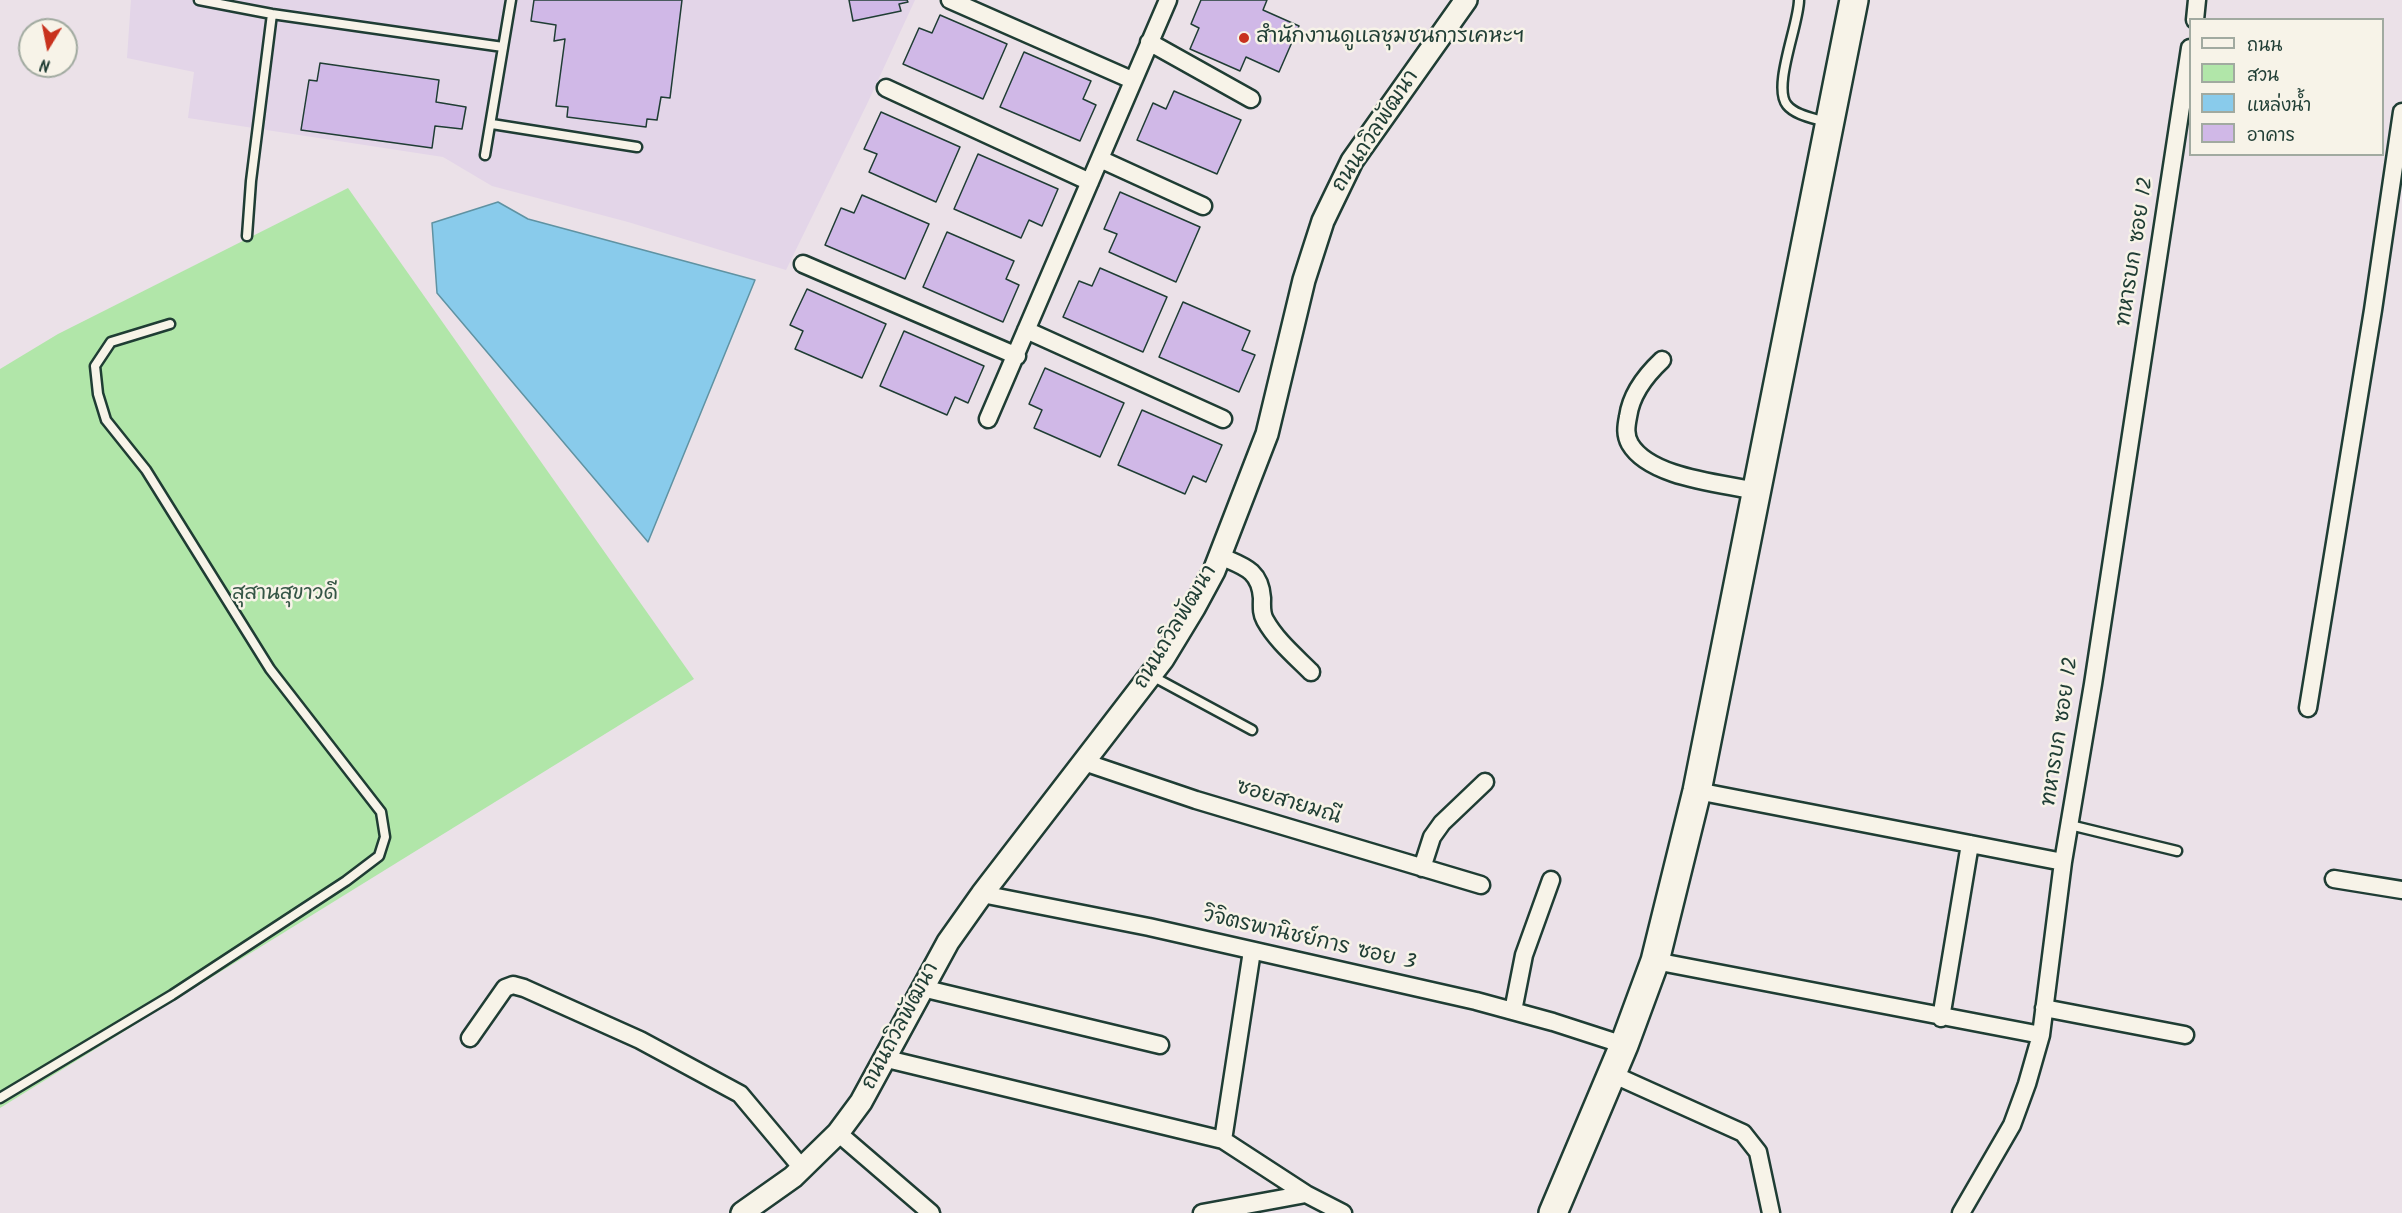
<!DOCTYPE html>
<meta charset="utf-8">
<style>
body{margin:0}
#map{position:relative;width:2402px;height:1213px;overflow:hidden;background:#ebe1e8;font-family:Kalam,"Playpen Sans Thai",sans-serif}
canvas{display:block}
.legend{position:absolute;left:2189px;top:18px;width:195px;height:138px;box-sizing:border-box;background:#f7f3e8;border:2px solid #a1aaa0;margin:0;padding:8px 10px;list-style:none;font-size:18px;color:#1f3d34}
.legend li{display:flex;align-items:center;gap:12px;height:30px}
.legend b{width:30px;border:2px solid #a1aaa0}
.north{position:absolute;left:18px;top:18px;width:60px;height:60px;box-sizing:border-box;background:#f7f3e8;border:2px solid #a1aaa0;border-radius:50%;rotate:190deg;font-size:16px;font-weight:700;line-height:24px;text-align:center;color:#1f3d34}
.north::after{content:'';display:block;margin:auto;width:21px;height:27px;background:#c8321e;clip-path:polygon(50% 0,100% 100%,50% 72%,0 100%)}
</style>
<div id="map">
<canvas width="2402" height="1213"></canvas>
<ul class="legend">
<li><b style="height:8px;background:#f7f3e8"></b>ถนน</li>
<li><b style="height:16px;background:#b1e6a9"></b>สวน</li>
<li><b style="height:16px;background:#89cbeb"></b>แหล่งน้ำ</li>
<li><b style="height:16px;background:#d0b8e7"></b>อาคาร</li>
</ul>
<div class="north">N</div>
</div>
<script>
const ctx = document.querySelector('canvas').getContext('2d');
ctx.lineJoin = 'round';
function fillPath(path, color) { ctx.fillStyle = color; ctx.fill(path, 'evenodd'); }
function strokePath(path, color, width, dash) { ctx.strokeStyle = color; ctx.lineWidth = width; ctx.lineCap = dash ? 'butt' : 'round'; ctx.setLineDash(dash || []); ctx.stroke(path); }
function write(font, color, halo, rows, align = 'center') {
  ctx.font = font + ' Kalam,"Playpen Sans Thai",sans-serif'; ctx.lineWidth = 5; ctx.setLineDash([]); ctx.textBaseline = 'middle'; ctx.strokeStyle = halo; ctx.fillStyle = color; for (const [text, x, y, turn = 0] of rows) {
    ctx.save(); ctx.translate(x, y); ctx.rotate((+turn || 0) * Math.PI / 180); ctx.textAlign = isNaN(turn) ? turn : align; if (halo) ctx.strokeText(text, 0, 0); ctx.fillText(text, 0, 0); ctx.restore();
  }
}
const built = new Path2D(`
 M131,0h784l-47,102 -82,168 -158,-48 -136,-36 -49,-29 -255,-39 6,-46 -67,-14z`);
const green = new Path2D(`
 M348,188l346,491 -694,429v-739l58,-35z`);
const water = new Path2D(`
 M498,202l30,17 227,61 -107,262 -211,-249 -5,-70z`);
const building = new Path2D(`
 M534,0h148l-12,98 -9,-1 -4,23 -10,-1 -1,8 -79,-10 1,-10 -12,-1 9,-67 -11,2 2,-16 -25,-4z
 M849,0h58l1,2 -9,2 2,7 -48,10z
 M1201,0h66l-4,10 36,16 -20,46 -33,-15 -6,14 -50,-22 9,-21 -8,-4z
 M940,15l67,29 -24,55 -80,-35 16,-36 13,5z
 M1024,52l67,29 -8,18 13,6 -16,36 -80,-34z
 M320,63l119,17 -3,22 30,5 -4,22 -27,-3 -3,22 -131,-18 8,-50 8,1z
 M1174,91l67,29 -24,54 -80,-34 16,-37 13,6z
 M881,112l79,35 -24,55 -67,-30 8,-18 -13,-5z
 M978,154l80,35 -16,37 -13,-6 -8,18 -67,-29z
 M1120,192l80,35 -24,55 -67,-30 8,-18 -13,-5z
 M862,195l67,29 -24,55 -80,-34 16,-37 13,5z
 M947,232l67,29 -8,18 13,6 -16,37 -80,-35z
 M1100,268l67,29 -24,55 -80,-35 16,-36 13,5z
 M807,289l79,35 -24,54 -67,-29 8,-18 -13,-6z
 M1183,302l67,29 -8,19 13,5 -16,37 -80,-35z
 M904,331l80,35 -16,37 -13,-6 -8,18 -67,-29z
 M1045,368l79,35 -24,54 -66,-29 8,-18 -13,-6z
 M1142,410l80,35 -16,37 -13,-6 -8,18 -67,-29z`);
const service = new Path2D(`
 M199,0l73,14 231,33
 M1799,0c0,24 -27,87 -12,105 8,10 26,13 38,17
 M492,124l145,23
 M485,155l26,-155
 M247,236l4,-55 21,-167
 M1152,676l100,54
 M2070,825l107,26
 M0,1098l172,-103 174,-114 33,-25 6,-19 -4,-25 -111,-143 -124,-199 -40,-50 -8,-26 -3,-28 16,-24 59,-18`);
const minor = new Path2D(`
 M950,0l182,80
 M2195,20l2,-20
 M1149,42l102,57
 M886,88l204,94
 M1100,159l103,47
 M803,264l214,92
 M1026,330l197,89
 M1662,360c-16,15 -31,34 -34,57 -2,10 -3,18 2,27 20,34 91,39 126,47
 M988,419l180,-419
 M1220,556c22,10 40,13 42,42 0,8 -1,15 3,22 11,20 30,36 46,52
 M2308,708l65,-398 29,-198
 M1084,762l112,38 285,85
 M1697,791l366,71
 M1422,868l10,-31 10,-14 43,-41
 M2334,879l68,11
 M982,894l167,33 327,74 77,21 71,23
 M1252,951l-29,189 83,54
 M1655,961l386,74 22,-173 30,-178 97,-636
 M922,988l238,57
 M2044,1008l141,27
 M1513,1011l11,-56 27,-75
 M1941,1018l29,-174
 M470,1038l35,-50 8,-3 11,3 116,52 100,54 62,74
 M887,1059l336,81
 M1612,1074l131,59 15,19 13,61
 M838,1133l93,80
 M1202,1213l104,-19 37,19
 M1961,1213l51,-88 15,-41 14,-49`);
const tertiary = new Path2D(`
 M742,1213l51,-36 45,-44 23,-31 87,-160 34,-48 181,-235 31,-51 20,-37 53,-137 37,-154 19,-59 29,-60 114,-161`);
const primary = new Path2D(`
 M1553,1213l71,-168 31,-84 42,-170 157,-791`);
const markers = [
 [1244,38,6,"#c8321e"]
];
const poiNames = [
 ["สำนักงานดูแลชุมชนการเคหะฯ",1256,38]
];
const streetNames = [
 ["ถนนถวิลพัฒนา",1377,132,-57],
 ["ทหารบก ซอย 12",2137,252,-81],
 ["ถนนถวิลพัฒนา",1177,628,-59],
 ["ทหารบก ซอย 12",2062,732,-81],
 ["ซอยสายมณี",1288,804,17],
 ["วิจิตรพานิชย์การ ซอย 3",1309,941,13],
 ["ถนนถวิลพัฒนา",902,1027,-62]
];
const parkNames = [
 ["สุสานสุขาวดี",285,595]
];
fillPath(built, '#e3d5e8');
fillPath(green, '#b1e6a9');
fillPath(water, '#89cbeb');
strokePath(water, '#5f92a2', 1.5);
fillPath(building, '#d0b8e7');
strokePath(building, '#1f3d34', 1.5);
strokePath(service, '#1f3d34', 13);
strokePath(minor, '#1f3d34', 21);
strokePath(tertiary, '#1f3d34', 26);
strokePath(primary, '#1f3d34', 32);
strokePath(service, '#f7f3e8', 8);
strokePath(minor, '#f7f3e8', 16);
strokePath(tertiary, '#f7f3e8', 21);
strokePath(primary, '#f7f3e8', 27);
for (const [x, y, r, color] of markers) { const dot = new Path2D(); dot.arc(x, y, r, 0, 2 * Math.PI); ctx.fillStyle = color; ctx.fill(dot); strokePath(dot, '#f7f3e8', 2); }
write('21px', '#1f3d34', '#f7f3e8', poiNames, 'left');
write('21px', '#1f3d34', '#f7f3e8', streetNames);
write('21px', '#355646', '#f7f3e8', parkNames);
</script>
